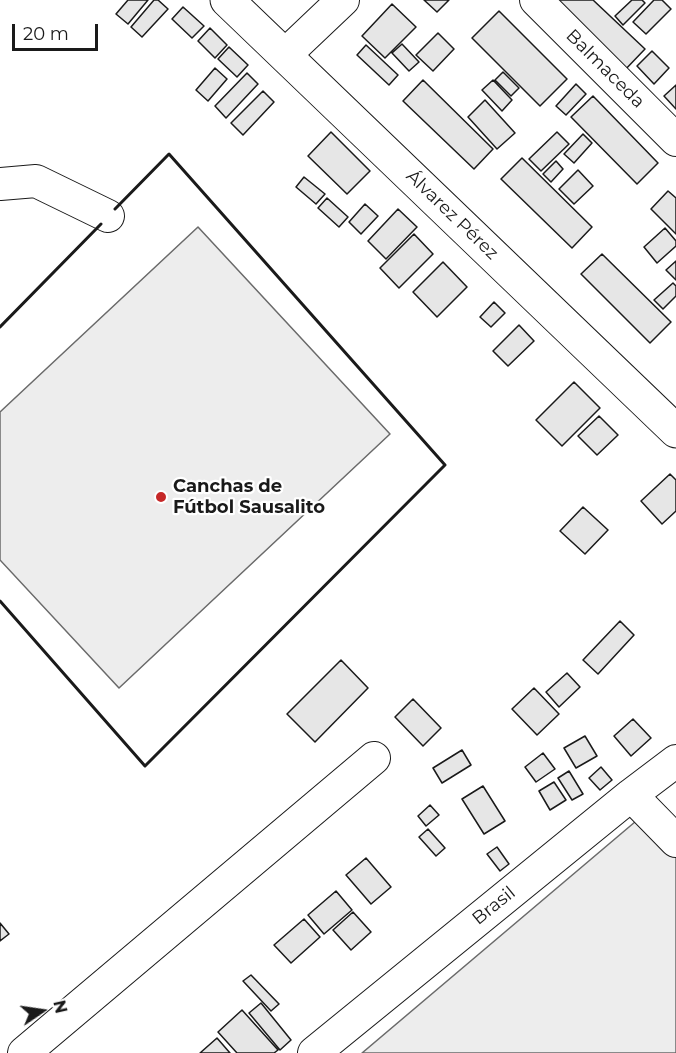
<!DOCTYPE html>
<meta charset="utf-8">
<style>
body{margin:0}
#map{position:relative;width:676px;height:1053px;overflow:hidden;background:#fff;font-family:Montserrat,sans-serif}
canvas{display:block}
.north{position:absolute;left:12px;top:981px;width:60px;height:60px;-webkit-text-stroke:4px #fff;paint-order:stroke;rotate:77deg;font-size:16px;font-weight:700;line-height:24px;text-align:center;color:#1a1a1a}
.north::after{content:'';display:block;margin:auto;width:21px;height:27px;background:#1a1a1a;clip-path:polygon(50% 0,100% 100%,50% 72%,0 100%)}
.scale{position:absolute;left:12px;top:24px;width:86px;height:27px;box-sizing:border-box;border:3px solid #1a1a1a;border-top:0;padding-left:8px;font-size:18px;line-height:21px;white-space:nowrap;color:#1a1a1a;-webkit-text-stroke:4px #fff;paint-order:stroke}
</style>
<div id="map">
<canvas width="676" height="1053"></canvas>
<div class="north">N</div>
<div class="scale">20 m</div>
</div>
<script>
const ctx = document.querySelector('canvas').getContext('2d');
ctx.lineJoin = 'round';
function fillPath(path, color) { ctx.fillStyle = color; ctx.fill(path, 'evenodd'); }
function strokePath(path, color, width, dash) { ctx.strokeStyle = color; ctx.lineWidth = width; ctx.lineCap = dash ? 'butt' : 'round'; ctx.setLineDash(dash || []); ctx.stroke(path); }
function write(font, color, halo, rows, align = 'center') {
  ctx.font = font + ' Montserrat,sans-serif'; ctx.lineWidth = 4.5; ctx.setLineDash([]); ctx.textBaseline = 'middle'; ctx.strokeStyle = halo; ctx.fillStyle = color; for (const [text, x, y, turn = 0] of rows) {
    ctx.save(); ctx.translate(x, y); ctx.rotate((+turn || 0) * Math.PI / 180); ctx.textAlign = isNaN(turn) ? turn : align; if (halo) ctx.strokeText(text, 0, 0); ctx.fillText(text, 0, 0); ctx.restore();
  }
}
const built = new Path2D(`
 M198,227l192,207 -271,254 -119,-128v-148z
 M642,816l34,36v201h-314z`);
const building = new Path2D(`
 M128,0h20l-20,24 -12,-10z
 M154,0h4l10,9 -26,28 -11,-10z
 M424,0h25l-12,12z
 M545,0h48l52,49 -23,24z
 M632,0h10l3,3 -22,22 -8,-9z
 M654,0h8l9,9 -25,25 -13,-12z
 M392,4l24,23 -31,31 -23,-22z
 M183,7l21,19 -12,12 -20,-19z
 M499,11l68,68 -27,27 -68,-68z
 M210,28l17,17 -12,13 -17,-17z
 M438,33l16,16 -21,22 -17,-16z
 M402,44l17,18 -10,9 -17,-18z
 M366,45l32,30 -9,10 -32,-30z
 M229,47l19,18 -11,12 -19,-18z
 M652,51l17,17 -15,16 -17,-18z
 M215,68l12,11 -19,22 -12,-11z
 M503,72l16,16 -8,8 -16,-16z
 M247,73l11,11 -32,34 -11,-12z
 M423,80l70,69 -19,20 -71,-68z
 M493,80l19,20 -10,11 -20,-21z
 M576,84l10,10 -20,21 -10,-9z
 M676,85v24l-12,-13z
 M263,91l11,11 -31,33 -12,-12z
 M593,96l65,67 -21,21 -66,-67z
 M485,100l30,33 -18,16 -29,-32z
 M331,132l39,39 -23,23 -39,-38z
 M557,132l12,12 -28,27 -12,-12z
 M583,134l9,9 -18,20 -10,-9z
 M522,158l70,69 -20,21 -71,-69z
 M556,161l7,8 -12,13 -8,-8z
 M578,170l15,16 -19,18 -15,-15z
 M304,177l21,17 -9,10 -20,-17z
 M668,191l8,7v36l-25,-25z
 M327,198l21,19 -9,10 -21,-19z
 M365,204l13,12 -17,18 -12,-12z
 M398,209l19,18 -31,32 -18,-18z
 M665,228l11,13v5l-19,17 -13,-16z
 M414,234l19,20 -34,34 -19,-20z
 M602,254l69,68 -21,21 -69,-69z
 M676,261v19l-10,-10z
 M443,262l24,25 -30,30 -24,-25z
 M673,283l3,3v10l-13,13 -9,-9z
 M494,302l11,11 -14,14 -11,-10z
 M519,325l15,16 -26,25 -15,-15z
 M574,382l26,26 -38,38 -26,-26z
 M599,416l19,19 -21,20 -19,-19z
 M670,474l6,6v31l-14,13 -21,-23z
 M583,507l25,23 -23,24 -25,-23z
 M620,621l14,14 -36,39 -15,-14z
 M341,660l27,28 -53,54 -28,-28z
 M567,673l13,14 -21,20 -13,-15z
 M534,688l25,26 -22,21 -25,-26z
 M413,699l28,29 -18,18 -28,-29z
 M633,719l18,19 -20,18 -17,-20z
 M585,736l12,20 -21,12 -12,-20z
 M462,750l9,15 -29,18 -9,-15z
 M543,753l12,16 -19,13 -11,-15z
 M601,767l11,13 -12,10 -11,-12z
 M569,771l14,23 -11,6 -14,-22z
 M554,782l12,18 -16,10 -11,-19z
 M483,786l22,35 -21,13 -22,-35z
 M430,805l9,10 -13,11 -8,-10z
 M428,829l17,19 -9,8 -17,-19z
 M497,847l12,17 -9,7 -13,-17z
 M366,858l25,29 -20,17 -25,-29z
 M336,891l16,19 -28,24 -16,-19z
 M353,912l18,20 -20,18 -18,-20z
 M304,919l16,18 -29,26 -17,-18z
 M0,923l9,11 -9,7z
 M251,975l28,29 -8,7 -28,-30z
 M261,1003l30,37 -11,10 -31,-37z
 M242,1010l36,40 -4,3h-37l-19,-21z
 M217,1038l13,15h-30z`);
const minor = new Path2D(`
 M536,0l140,140
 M285,55l58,-55
 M0,184l36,-3 72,35
 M631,795l45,46
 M24,1053l350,-295
 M314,1053l317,-258 45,-34`);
const major = new Path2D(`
 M227,0l449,431`);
const wall = new Path2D(`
 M0,327l101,-103
 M0,601l145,165 300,-301 -276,-311 -54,55`);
const markers = [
 [161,497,6,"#c62828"]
];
const streetNames = [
 ["Balmaceda",605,69,45],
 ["Álvarez Pérez",452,215,44],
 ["Brasil",494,906,-39]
];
const poiNames = [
 ["Canchas de",173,487],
 ["Fútbol Sausalito",173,508]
];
fillPath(built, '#ededed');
strokePath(built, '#6a6a6a', 1.5);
fillPath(building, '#e6e6e6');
strokePath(building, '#1a1a1a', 1.5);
strokePath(minor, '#1a1a1a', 34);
strokePath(major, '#1a1a1a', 35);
strokePath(minor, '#fff', 32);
strokePath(major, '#fff', 33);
strokePath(wall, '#1a1a1a', 3);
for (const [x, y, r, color] of markers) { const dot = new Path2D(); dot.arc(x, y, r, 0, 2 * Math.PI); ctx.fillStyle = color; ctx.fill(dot); strokePath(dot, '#fff', 2); }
write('18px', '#1a1a1a', '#fff', streetNames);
write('bold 18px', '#1a1a1a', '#fff', poiNames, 'left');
</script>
